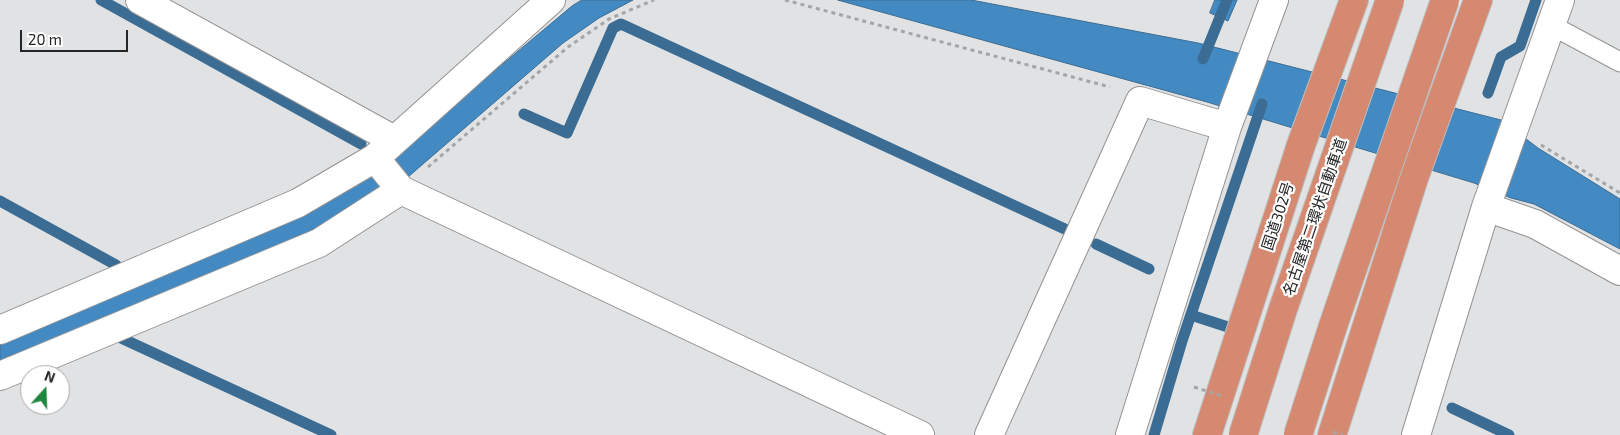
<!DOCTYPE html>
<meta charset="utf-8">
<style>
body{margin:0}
#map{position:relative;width:1620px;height:435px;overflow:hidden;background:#e1e2e3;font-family:"Exo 2",sans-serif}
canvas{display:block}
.north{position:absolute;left:20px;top:365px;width:50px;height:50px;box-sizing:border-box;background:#fff;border:1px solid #a8a8a8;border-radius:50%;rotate:20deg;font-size:14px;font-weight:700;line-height:20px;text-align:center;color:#252525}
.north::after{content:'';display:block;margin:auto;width:18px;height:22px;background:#1d873d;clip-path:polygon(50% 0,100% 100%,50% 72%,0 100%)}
.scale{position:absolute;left:20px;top:30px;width:108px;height:22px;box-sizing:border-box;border:2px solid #252525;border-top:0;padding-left:6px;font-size:15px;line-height:18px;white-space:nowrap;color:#252525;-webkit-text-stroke:4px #fff;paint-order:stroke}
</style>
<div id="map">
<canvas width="1620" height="435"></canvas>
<div class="north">N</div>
<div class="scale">20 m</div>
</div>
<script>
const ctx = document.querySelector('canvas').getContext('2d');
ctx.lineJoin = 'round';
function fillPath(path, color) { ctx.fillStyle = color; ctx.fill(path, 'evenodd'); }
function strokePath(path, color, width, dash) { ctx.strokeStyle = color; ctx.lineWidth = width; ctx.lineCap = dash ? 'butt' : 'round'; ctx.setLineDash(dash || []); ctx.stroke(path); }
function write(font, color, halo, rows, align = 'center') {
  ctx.font = font + ' "Exo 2","Noto Sans JP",sans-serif'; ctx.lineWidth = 4.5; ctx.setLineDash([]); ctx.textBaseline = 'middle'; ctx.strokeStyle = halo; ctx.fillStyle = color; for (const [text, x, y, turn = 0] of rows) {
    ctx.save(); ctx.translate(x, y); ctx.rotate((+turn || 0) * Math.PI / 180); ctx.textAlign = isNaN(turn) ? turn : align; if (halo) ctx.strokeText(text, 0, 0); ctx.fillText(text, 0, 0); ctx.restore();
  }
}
const water = new Path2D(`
 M582,0h51l-34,18 -36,25 -155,134 -96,61 -312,129v-23l299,-126 70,-42 203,-170z
 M838,0h133l227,43 303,77 37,28 82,51v50l-86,-45 -23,-6 -37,-15 -267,-81z
 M1215,0h22l-9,21 -18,-8z`);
const stream = new Path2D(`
 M101,0l260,144
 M1203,59l24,-59
 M1488,93l13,-36 19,-11 16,-46
 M524,114l43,19 46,-105 8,-4 446,206
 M0,201l116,64
 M1096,244l53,25
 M1191,315l40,13
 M121,338l210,97
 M1452,408l57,27
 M1154,435l28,-94 80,-237`);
const path = new Path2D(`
 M785,0l325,87
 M1541,145l79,48
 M428,167l140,-120 41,-28 45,-19`);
const lane = new Path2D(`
 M1551,25l69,37`);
const street = new Path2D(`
 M140,0l254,140
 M375,158l26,32 519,245
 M1486,207l49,17 85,47
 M0,330l298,-127 77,-45 176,-158
 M0,376l319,-133 82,-53
 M989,435l151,-334 87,26
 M1130,435l97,-308 47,-127
 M1416,435l70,-228 74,-207`);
const highway = new Path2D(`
 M1207,435l94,-290 53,-145
 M1332,435l82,-257 64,-178`);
const pathBridge = new Path2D(`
 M1194,387l28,9
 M1333,432l10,3`);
const highwayBridge = new Path2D(`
 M1243,435l40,-126 107,-309
 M1298,435l35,-109 112,-326`);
const streetNames = [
 ["国道302号",1278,216,-72],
 ["名古屋第二環状自動車道",1315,217,-71]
];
fillPath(water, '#448ac2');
strokePath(water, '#3b6c93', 1);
strokePath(stream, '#3b6c93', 11);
strokePath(lane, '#939394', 21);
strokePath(street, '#939394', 30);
strokePath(highway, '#bebebe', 30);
strokePath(path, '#a4a5a6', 3, [4, 4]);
strokePath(lane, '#fff', 19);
strokePath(street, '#fff', 28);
strokePath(highway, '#d58970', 28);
strokePath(highwayBridge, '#bebebe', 30, []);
strokePath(pathBridge, '#a4a5a6', 3, [4, 4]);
strokePath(highwayBridge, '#d58970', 28);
write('15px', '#252525', '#fff', streetNames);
</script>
